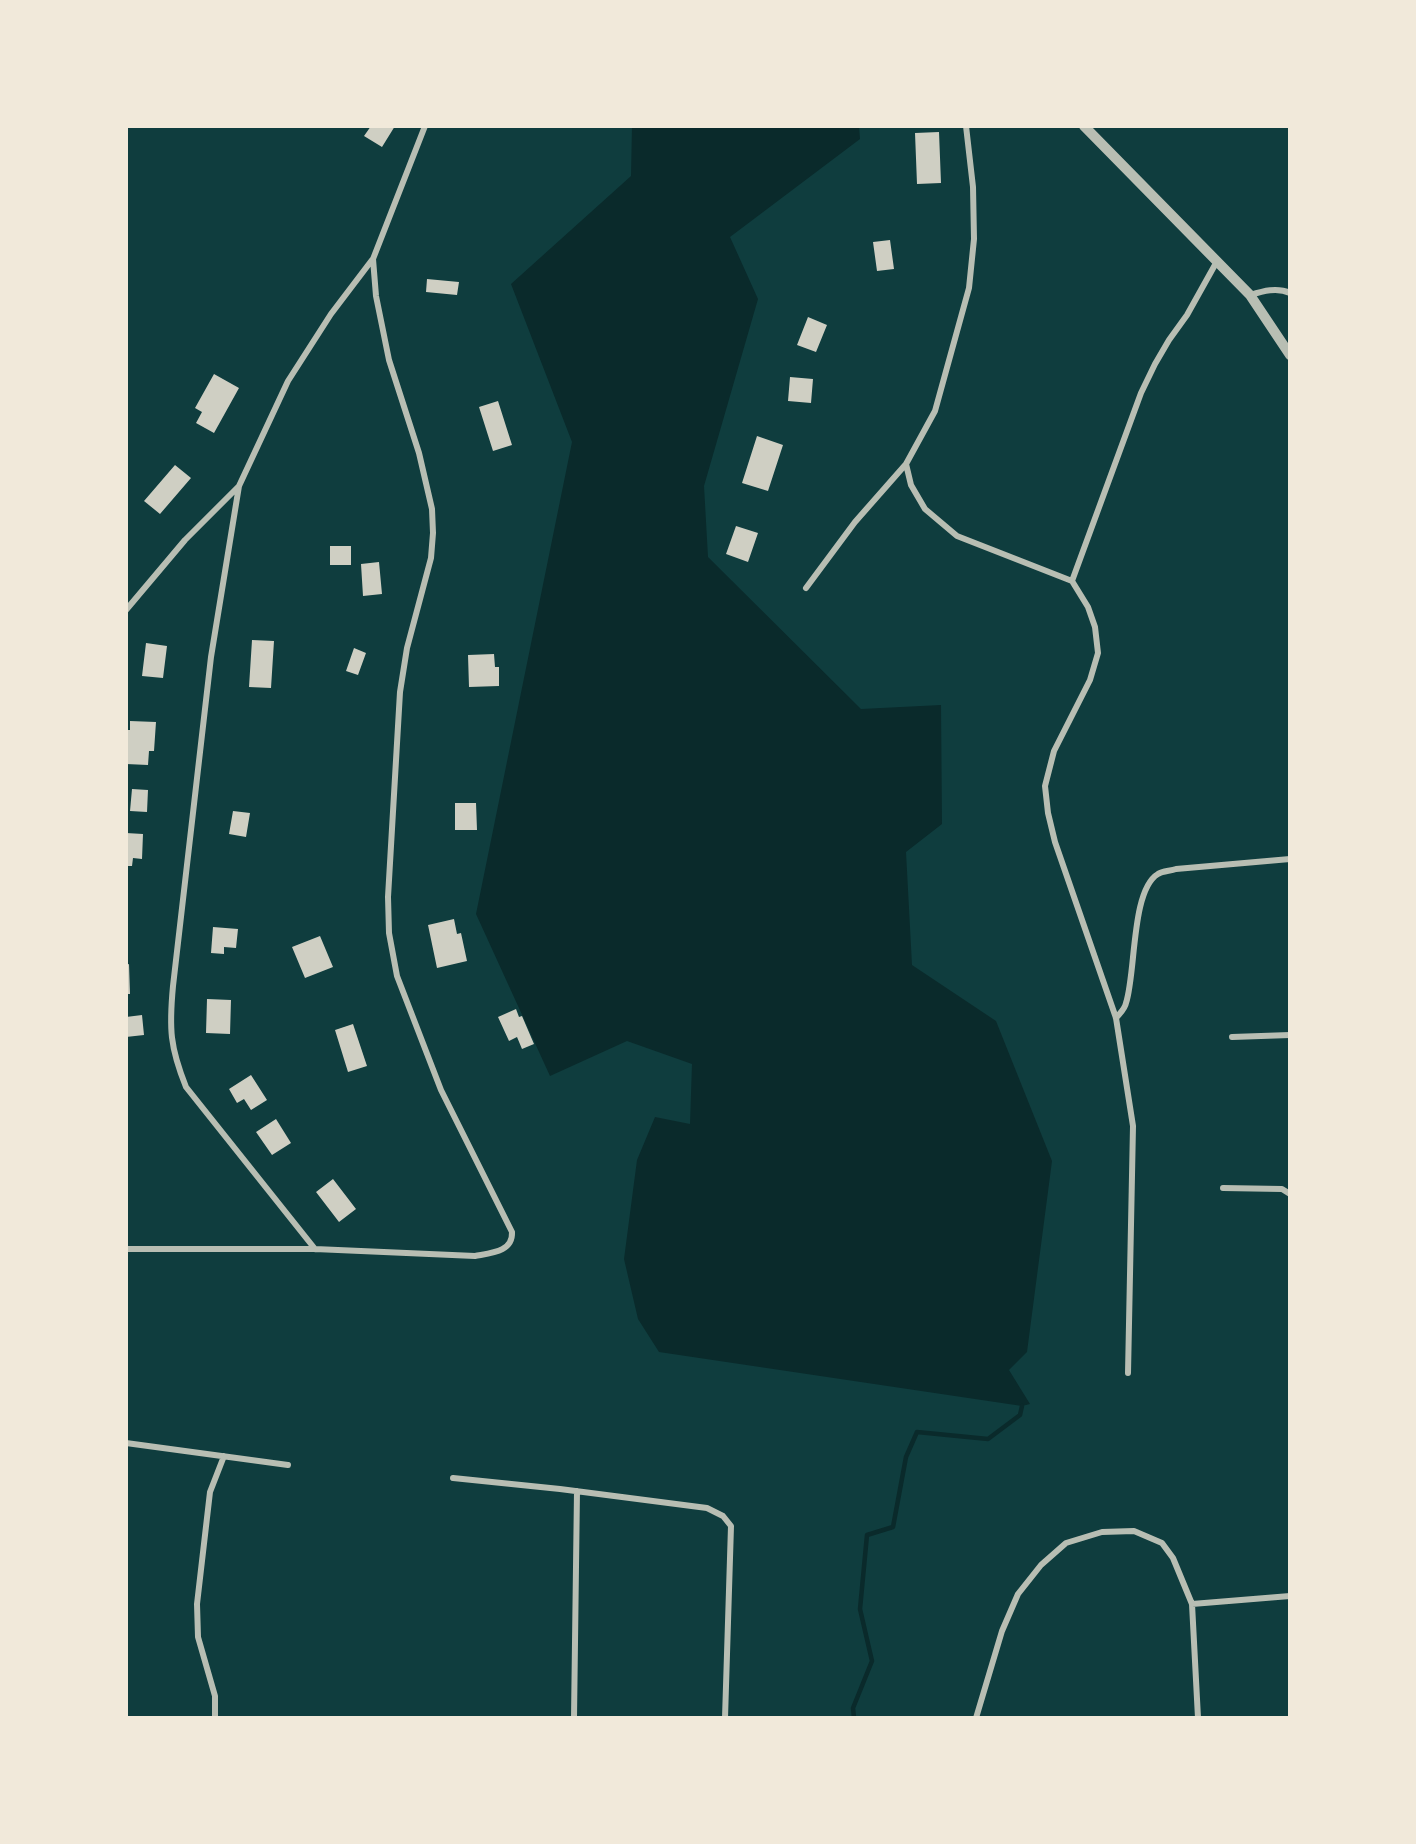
<!DOCTYPE html>
<style>
body{margin:0}
#map{position:relative;width:1416px;height:1844px;overflow:hidden;background:#0f3d3e;font-family:Helvetica,sans-serif}
canvas{display:block}
.frame{position:absolute;inset:0;border:128px solid #f1e9da;pointer-events:none}
</style>
<div id="map">
<canvas width="1416" height="1844"></canvas>
<div class="frame"></div>
</div>
<script>
const ctx = document.querySelector('canvas').getContext('2d');
ctx.lineJoin = 'round';
function fillPath(path, color) { ctx.fillStyle = color; ctx.fill(path, 'evenodd'); }
function strokePath(path, color, width, dash) { ctx.strokeStyle = color; ctx.lineWidth = width; ctx.lineCap = dash ? 'butt' : 'round'; ctx.setLineDash(dash || []); ctx.stroke(path); }
const water = new Path2D(`
 M632,126h227l1,13 -130,98 28,62 -54,187 4,71 153,152 80,-4 1,119 -36,28 6,113 84,56 56,140 -25,191 -18,18 21,34 -8,2 -363,-54 -21,-33 -14,-60 13,-99 18,-43 35,7 2,-60 -65,-23 -77,35 -74,-162 96,-472 -61,-158 120,-108z`);
const stream = new Path2D(`
 M854,1718l-1,-10 19,-47 -12,-52 7,-74 26,-8 13,-70 11,-25 71,7 32,-24 2,-9`);
const building = new Path2D(`
 M371,126h24l-13,21 -18,-11z
 M939,132l2,51 -24,1 -2,-51z
 M890,240l4,29 -17,2 -4,-29z
 M427,279l32,3 -2,13 -31,-3z
 M808,317l19,8 -11,27 -19,-7z
 M214,374l25,14 -25,45 -18,-10 6,-11 -7,-4z
 M790,377l23,2 -2,24 -23,-2z
 M498,401l14,44 -19,6 -14,-44z
 M757,436l26,9 -15,46 -26,-8z
 M175,465l16,13 -31,36 -16,-13z
 M736,526l22,7 -10,29 -22,-8z
 M330,546h21v19h-21z
 M379,562l3,32 -19,2 -2,-32z
 M252,640l22,1 -3,47 -22,-1z
 M146,643l21,3 -4,32 -21,-2z
 M354,648l12,5 -8,22 -12,-4z
 M494,654l1,13h4v19l-30,1 -1,-32z
 M130,721l26,1 -2,29h-5l-1,14 -22,-1v-34h4z
 M132,789l16,1 -1,22 -17,-1z
 M455,803h21l1,27h-22z
 M233,811l17,2 -4,24 -17,-3z
 M126,833l17,1 -1,25 -9,-1 -1,8h-6z
 M454,919l3,15 4,-1 6,28 -30,7 -9,-43z
 M213,927l25,2 -2,19 -12,-1v7l-13,-1z
 M320,936l13,31 -28,11 -13,-31z
 M129,964l1,30h-4v-29z
 M207,999l24,1 -1,34 -24,-1z
 M516,1009l3,8 3,-1 12,28 -12,5 -5,-12 -8,4 -11,-24z
 M142,1015l2,20 -18,2v-20z
 M353,1024l14,42 -19,6 -13,-42z
 M251,1075l16,25 -16,10 -7,-11 -7,4 -8,-14z
 M276,1119l15,24 -19,12 -16,-23z
 M333,1179l23,30 -17,13 -23,-30z`);
const minor = new Path2D(`
 M966,126l7,61 1,52 -5,49 -34,123 -29,53 5,21 14,24 32,27 115,45 16,26 7,20 3,26 -8,27 -36,71 -9,35 3,27 7,29 61,176 17,108 -5,247
 M1250,295c13,-4 27,-8 40,-2
 M239,486l-28,171 -38,329c-4,43 -3,61 13,101l129,162
 M1072,581l69,-188 14,-29 14,-24 18,-25 29,-52
 M806,588l49,-66 51,-58
 M126,610l59,-70 54,-54 49,-105 43,-67 41,-54
 M1116,1018c4,-5 9,-9 10,-15 10,-30 5,-113 32,-129 4,-3 12,-3 18,-5l114,-10
 M1232,1037l58,-2
 M1223,1188l59,1 8,5
 M126,1249h189l160,7c16,-3 38,-4 37,-24l-71,-142 -44,-114 -8,-43 -1,-36 12,-205 7,-44 24,-90 2,-25 -1,-24 -13,-56 -30,-93 -13,-64 -3,-37 52,-133
 M126,1443l162,22
 M453,1478l107,11 147,19 16,8 8,10 -6,192
 M1192,1604l98,-8
 M215,1718v-22l-17,-59 -1,-33 13,-112 14,-36
 M574,1718l3,-227
 M976,1718l26,-87 16,-37 23,-29 25,-22 36,-11 32,-1 28,12 11,15 19,46 6,114`);
const tertiary = new Path2D(`
 M1084,126l166,169 40,60`);
fillPath(water, '#0a2a2b');
strokePath(stream, '#0a2a2b', 4.5);
fillPath(building, '#cfcfc3');
strokePath(minor, '#b8beb3', 6);
strokePath(tertiary, '#b8beb3', 10);
</script>
